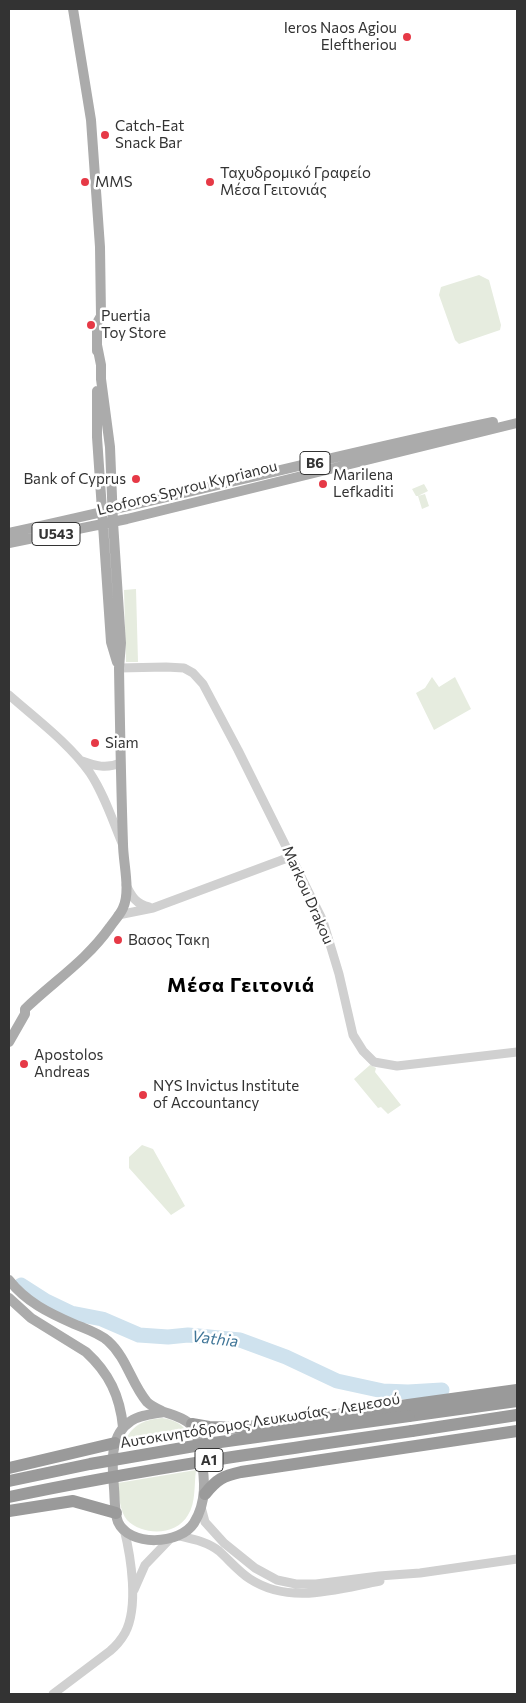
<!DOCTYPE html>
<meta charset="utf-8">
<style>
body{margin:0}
#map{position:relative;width:526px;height:1703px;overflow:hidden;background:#fff;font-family:Commissioner,sans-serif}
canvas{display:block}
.frame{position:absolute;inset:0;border:10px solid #333;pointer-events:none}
</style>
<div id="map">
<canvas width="526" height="1703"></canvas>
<div class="frame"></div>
</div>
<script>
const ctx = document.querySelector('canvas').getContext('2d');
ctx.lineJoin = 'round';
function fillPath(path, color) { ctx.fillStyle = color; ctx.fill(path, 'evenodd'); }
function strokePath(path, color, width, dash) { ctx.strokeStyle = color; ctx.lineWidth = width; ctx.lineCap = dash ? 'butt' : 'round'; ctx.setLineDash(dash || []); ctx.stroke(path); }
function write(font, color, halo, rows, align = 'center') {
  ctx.font = font + ' Commissioner,sans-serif'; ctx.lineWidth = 5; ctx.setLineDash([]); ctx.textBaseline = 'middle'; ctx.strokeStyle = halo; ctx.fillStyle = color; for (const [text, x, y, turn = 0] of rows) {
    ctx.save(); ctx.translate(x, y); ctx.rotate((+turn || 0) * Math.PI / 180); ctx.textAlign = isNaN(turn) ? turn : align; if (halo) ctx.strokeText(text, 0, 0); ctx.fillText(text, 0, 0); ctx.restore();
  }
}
const green = new Path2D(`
 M479,275l10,5 12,45 -1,5 -41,14 -4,-4 -16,-45 2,-8z
 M424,484l4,7 -10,5 7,-2 4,12 -7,3 -4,-13h-2l-4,-7z
 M136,589l2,73h-12l-2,-72z
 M432,677l7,10 16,-10 16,32 -37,21 -18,-37 9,-5z
 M370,1065l6,3 -1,4 26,33 -13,9 -7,-7 -3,1 -24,-29z
 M142,1145l11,4 32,57 -14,9 -42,-47v-11z
 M162,1418c13,2 21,6 28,18 -24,-6 -17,5 -33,7 -12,1 -25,-9 -34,3 7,-20 19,-26 39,-28z
 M196,1470c-2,14 0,33 -8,45 -12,21 -45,21 -61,5 -7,-8 -9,-27 -9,-37z`);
const river = new Path2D(`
 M21,1285l25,16 25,12 31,6 37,16 29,2 20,-2 52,5 46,17 51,24 46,10 25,1 34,-2`);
const minor = new Path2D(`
 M119,668l47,-1 18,1 9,5 10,11 35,66 85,171 16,53 14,61 10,16 11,11 23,4 120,-14
 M9,695c26,23 61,49 81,78 14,21 22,46 32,70
 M82,761c13,5 25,8 38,2
 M126,885c6,12 10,19 23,22
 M118,915l35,-7 137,-51
 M201,1507l4,15 19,21 31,25 22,12 19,4h20l63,-8 41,-3 97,-14
 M180,1536c13,3 28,6 39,15 10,9 20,21 31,28 40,26 87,10 130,2
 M134,1590l11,-25 24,-25
 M53,1694l57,-43c6,-5 11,-11 15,-18 14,-26 6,-76 -1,-104`);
const major = new Path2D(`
 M73,9l18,111 9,127 1,69 -4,7v28
 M97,391v46l14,205 6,20
 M9,533c162,-35 322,-77 484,-111
 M9,543l118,-24 390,-96
 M9,1042l16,-28v-5c29,-28 61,-48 85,-82 4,-6 10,-12 13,-19 8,-17 0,-46 0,-64 -2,-59 -3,-117 -4,-176l2,-25 -8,-121 -3,-75 -9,-68v-14l-4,-20
 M9,1280c17,22 40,33 65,44 12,5 25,9 34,17 19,17 23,42 39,61 4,4 11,7 17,10
 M9,1298l22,20 55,34c23,21 34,44 37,75
 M164,1412c30,9 32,14 37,44 4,24 6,46 -7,67 -14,22 -65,24 -76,-1 -4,-11 -3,-23 -4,-34 -2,-23 -5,-53 17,-67 8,-6 22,-7 33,-9z`);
const highway = new Path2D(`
 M409,1416l108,-15
 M192,1424l17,3 32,1 276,-38
 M412,1431l105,-16
 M9,1468l106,-25
 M205,1494c12,-15 18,-18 36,-22l276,-41
 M9,1511l64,-10 43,12`);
const highwayBridge = new Path2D(`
 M9,1481l81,-17 116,-20 203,-28
 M9,1497c133,-28 268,-47 403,-66`);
const markers = [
 [407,37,5,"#e63946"],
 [105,135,5,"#e63946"],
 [85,182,5,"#e63946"],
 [210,182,5,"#e63946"],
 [91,325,5,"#e63946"],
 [136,479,5,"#e63946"],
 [323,484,5,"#e63946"],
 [95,743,5,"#e63946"],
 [118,940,5,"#e63946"],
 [24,1064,5,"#e63946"],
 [143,1095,5,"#e63946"]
];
const shields = [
 [315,463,30],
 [56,534,48],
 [209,1460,28]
];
const shieldNames = [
 ["B6",315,463],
 ["U543",56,534],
 ["A1",209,1460]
];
const poiNames = [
 ["Ieros Naos Agiou",397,28,"right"],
 ["Eleftheriou",397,45,"right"],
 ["Catch-Eat",115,126],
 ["Snack Bar",115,143],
 ["Ταχυδρομικό Γραφείο",220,173],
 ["Μέσα Γειτονιάς",220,190],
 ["MMS",95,182],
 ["Puertia",101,316],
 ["Toy Store",101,333],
 ["Marilena",333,475],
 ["Lefkaditi",333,492],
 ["Bank of Cyprus",126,479,"right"],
 ["Siam",105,743],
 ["Βασος Τακη",128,940],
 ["Apostolos",34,1055],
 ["Andreas",34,1072],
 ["NYS Invictus Institute",153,1086],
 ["of Accountancy",153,1103]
];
const streetNames = [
 ["Leoforos Spyrou Kyprianou",187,488,-14],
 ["Markou Drakou",308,895,66],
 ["Αυτοκινητόδρομος Λευκωσίας - Λεμεσού",260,1421,-9]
];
const waterNames = [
 ["Vathia",215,1339,7]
];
const districtNames = [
 ["Μέσα Γειτονιά",241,985]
];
fillPath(green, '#e6ecdf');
strokePath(river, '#cfe2ee', 15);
strokePath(minor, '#d0d0d0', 9);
strokePath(major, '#ababab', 10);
strokePath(highway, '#9a9a9a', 12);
strokePath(highwayBridge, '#9a9a9a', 12);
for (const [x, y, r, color] of markers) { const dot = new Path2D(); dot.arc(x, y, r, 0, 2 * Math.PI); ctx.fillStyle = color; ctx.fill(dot); strokePath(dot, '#fff', 2); }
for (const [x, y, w] of shields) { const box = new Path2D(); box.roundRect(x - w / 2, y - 11.5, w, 23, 4); ctx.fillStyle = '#fff'; ctx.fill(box); strokePath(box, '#333', 1); }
write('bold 14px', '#333', null, shieldNames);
write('15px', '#333', '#fff', poiNames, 'left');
write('15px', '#333', '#fff', streetNames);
write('italic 16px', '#3f7597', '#fff', waterNames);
ctx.letterSpacing = '1px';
write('bold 20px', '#000', '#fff', districtNames);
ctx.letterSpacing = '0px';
</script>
